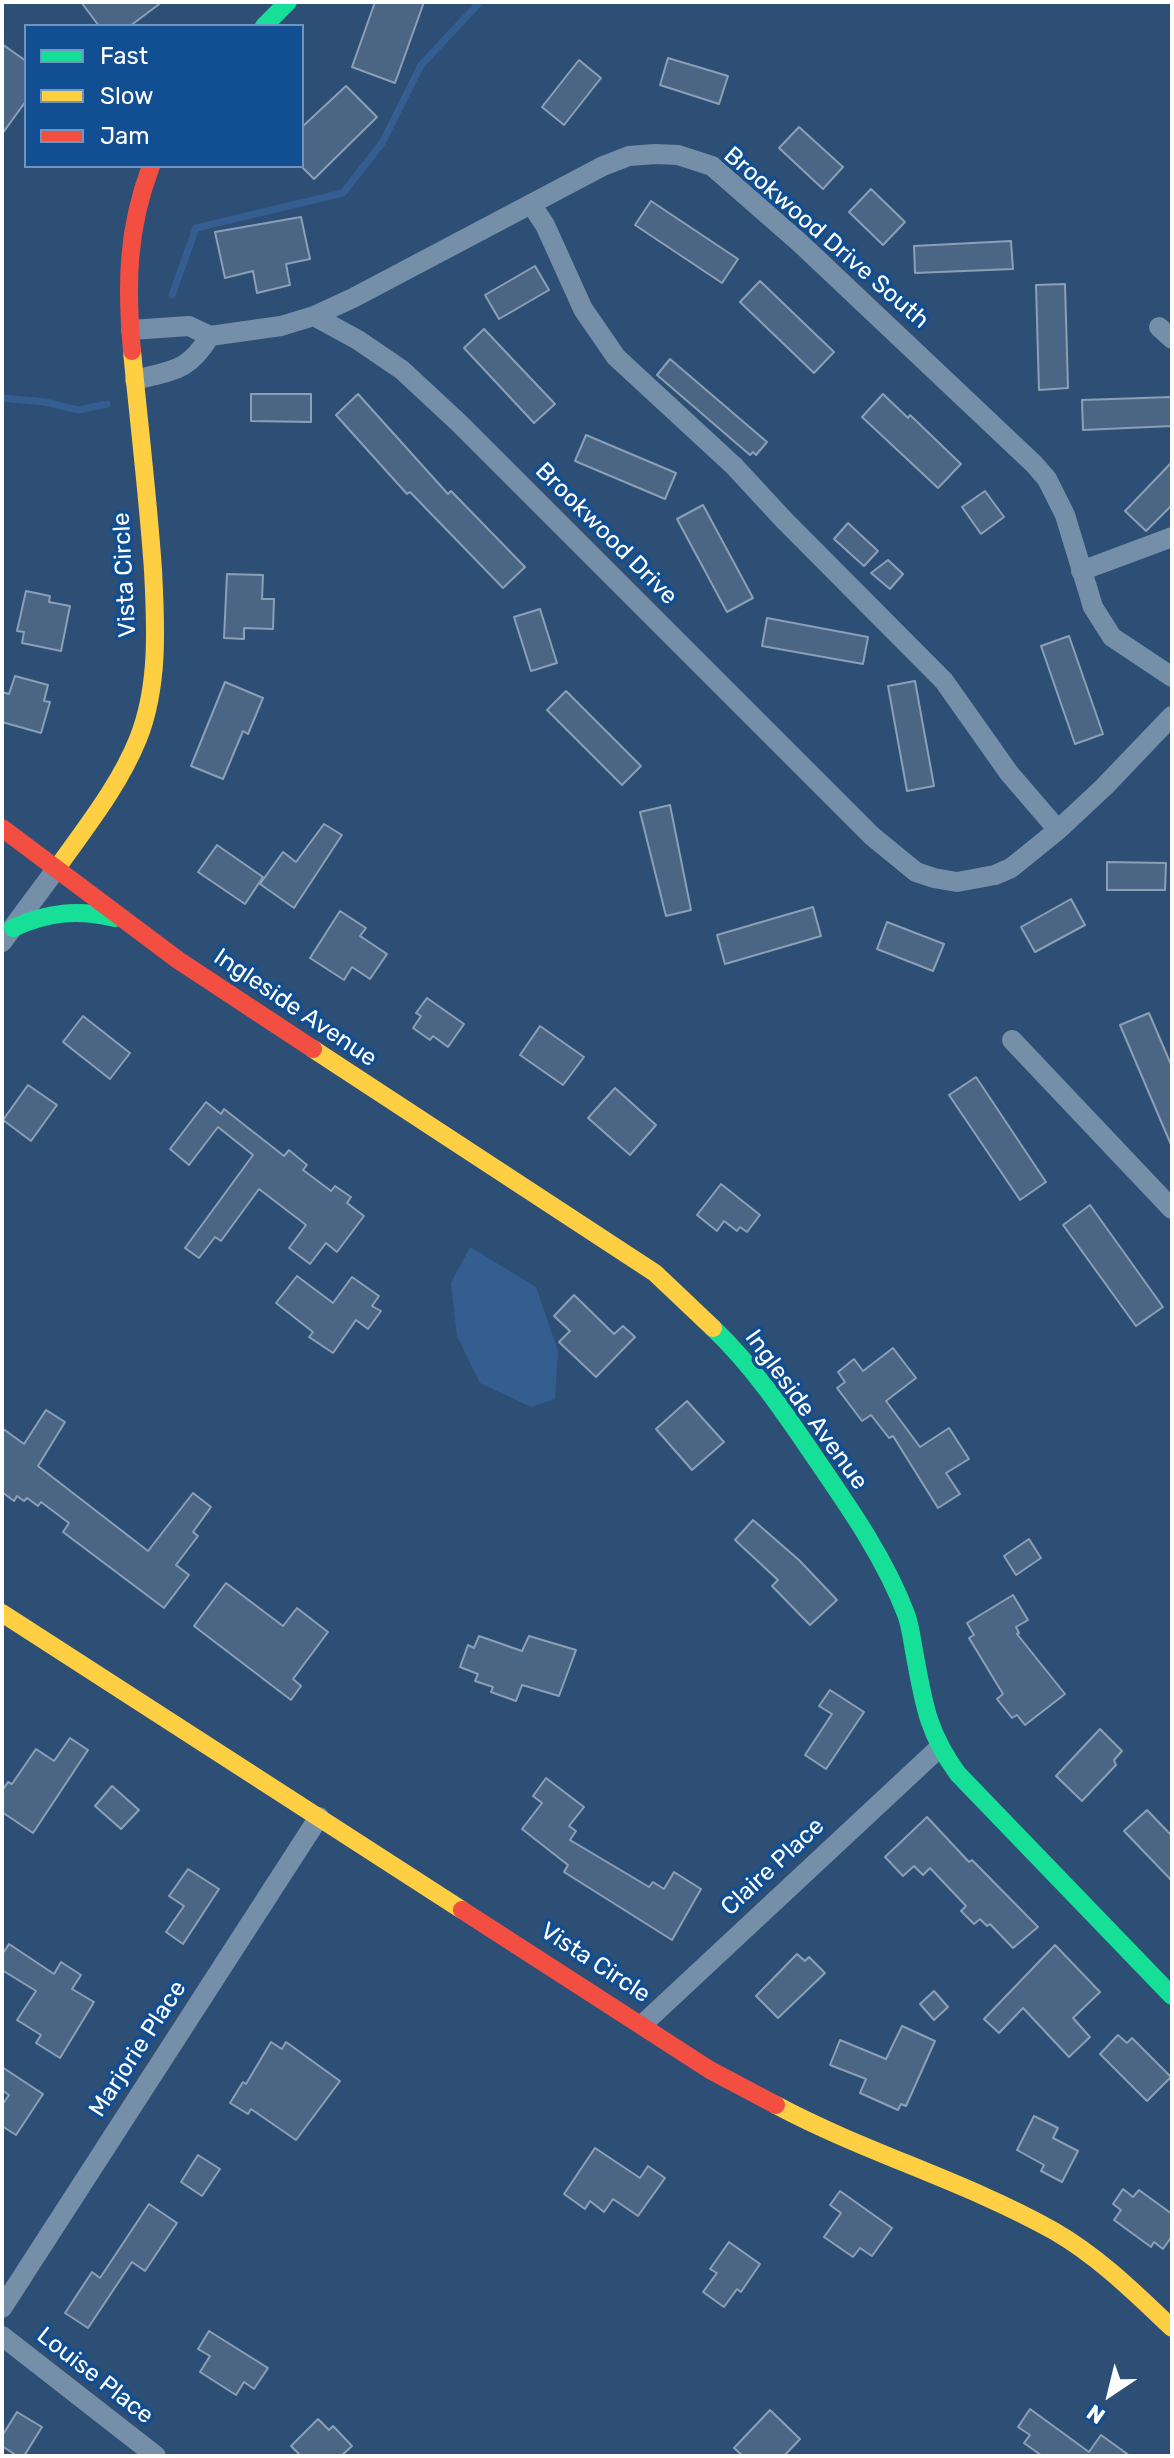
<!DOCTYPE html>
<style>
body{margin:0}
#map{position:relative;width:1174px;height:2458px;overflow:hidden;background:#2e4f75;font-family:Rubik,sans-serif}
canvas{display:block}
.frame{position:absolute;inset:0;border:4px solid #fff;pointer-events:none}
.legend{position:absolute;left:24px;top:24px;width:280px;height:144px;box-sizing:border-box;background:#114e92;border:2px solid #7095be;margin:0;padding:10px 14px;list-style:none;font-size:24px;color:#fff}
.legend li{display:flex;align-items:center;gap:16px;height:40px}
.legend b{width:40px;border:2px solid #7095be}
.north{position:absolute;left:1070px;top:2354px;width:80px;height:80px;-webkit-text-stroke:6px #114e92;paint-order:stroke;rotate:215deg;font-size:22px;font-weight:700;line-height:32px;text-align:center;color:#fff}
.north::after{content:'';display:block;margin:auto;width:28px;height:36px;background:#fff;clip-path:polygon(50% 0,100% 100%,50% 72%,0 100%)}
</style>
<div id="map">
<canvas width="1174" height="2458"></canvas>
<div class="frame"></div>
<ul class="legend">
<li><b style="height:10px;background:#16e098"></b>Fast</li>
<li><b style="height:10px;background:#ffcf43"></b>Slow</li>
<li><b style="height:10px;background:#f24e42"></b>Jam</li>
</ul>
<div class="north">N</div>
</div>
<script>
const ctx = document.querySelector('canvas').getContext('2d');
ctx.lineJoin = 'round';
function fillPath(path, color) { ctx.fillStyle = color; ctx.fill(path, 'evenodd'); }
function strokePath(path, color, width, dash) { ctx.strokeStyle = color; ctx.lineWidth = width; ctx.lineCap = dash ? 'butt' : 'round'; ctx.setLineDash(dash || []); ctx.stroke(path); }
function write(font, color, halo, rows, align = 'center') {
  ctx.font = font + ' Rubik,sans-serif'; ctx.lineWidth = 7; ctx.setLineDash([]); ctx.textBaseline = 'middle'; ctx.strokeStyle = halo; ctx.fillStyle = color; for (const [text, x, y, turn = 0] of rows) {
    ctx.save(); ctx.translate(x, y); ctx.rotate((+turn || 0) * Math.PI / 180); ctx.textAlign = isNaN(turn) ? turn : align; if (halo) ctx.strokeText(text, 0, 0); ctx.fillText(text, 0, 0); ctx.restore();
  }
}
const water = new Path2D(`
 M470,1247l66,40 22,64 -3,48 -24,8 -51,-24 -23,-47 -6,-53z`);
const stream = new Path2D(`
 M172,295l24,-67 147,-35 39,-50 39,-78 59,-63
 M2,398l43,4 33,8 29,-6`);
const building = new Path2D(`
 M81,2h81l-32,24h-31z
 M375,2h49l-29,81 -43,-16z
 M2,44l24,17v40l-24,33z
 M668,58l60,18 -9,28 -59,-19z
 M579,60l22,18 -37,47 -22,-18z
 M346,86l31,31 -63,62 -12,-12v-40z
 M799,127l44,40 -20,22 -44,-41z
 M871,189l34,33 -22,23 -34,-33z
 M651,201l87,58 -16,24 -87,-58z
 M301,217l9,42 -24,5 4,21 -33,8 -4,-22 -28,7 -10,-46z
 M1011,241l2,28 -98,4 -1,-27z
 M535,266l14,24 -50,29 -14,-24z
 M760,281l74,71 -20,21 -74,-71z
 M1065,284l3,104 -29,2 -3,-105z
 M484,329l71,75 -21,19 -70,-75z
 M670,359l97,83 -11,13 -3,-3 -3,3 -93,-80z
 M251,394h60v28l-60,-1z
 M358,394l90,100 3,-3 74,76 -22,21 -93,-96 -3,2 -71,-79z
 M883,394l25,24 2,-3 51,49 -23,24 -76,-71z
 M1172,397v29l-89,4 -1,-30z
 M586,435l90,38 -11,26 -90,-38z
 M1172,462v43l-26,26 -21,-20z
 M985,491l19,26 -23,17 -19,-27z
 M703,505l50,93 -26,14 -50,-93z
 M848,523l30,28 -14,15 -30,-27z
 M888,560l15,14 -13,15 -19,-16z
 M227,574l36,1 -1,24h12l-1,30 -29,-1v11l-20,-1z
 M26,591l24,5 -1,6 21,4 -9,45 -39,-8 2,-11 -7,-1z
 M540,609l17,54 -26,8 -17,-54z
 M767,618l101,19 -5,27 -101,-18z
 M1069,636l34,98 -28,10 -34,-98z
 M15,676l33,9 -4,16 6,1 -9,31 -39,-11v-30l7,2z
 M915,681l19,105 -27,5 -19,-105z
 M225,682l38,16 -15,36 -5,-3 -20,48 -32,-13z
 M566,691l75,75 -19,19 -75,-75z
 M670,805l21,105 -25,6 -26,-104z
 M324,824l18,11 -48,73 -34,-24 23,-32 13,10z
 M217,845l46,32 -18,27 -47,-32z
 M1107,862l59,1 -1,27h-58z
 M1071,899l14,26 -50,27 -14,-25z
 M813,907l8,29 -96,28 -8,-29z
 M340,911l26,17 -6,8 27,18 -17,25 -18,-12 -8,13 -34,-22z
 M887,922l57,22 -11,27 -56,-22z
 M427,998l37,26 -16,23 -15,-11 -3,4 -17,-12 8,-12 -5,-3z
 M1149,1013l23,54v80l-52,-122z
 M83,1016l47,37 -20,26 -47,-37z
 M540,1026l44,31 -21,28 -43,-30z
 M976,1077l70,105 -26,18 -71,-105z
 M28,1085l29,20 -26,36 -28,-21z
 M615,1088l41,37 -26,30 -42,-37z
 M206,1102l15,12 3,-5 60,47 5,-6 18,15 -4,5 28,21 4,-5 16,11 -4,6 17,13 -27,36 -11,-9 -16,21 -21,-16 17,-23 -47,-36 -38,52 -6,-4 -16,21 -14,-10 68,-93 -35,-28 -29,38 -19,-16z
 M721,1184l39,31 -13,17 -7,-5 -3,4 -13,-10 -7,10 -20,-16z
 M1090,1205l73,102 -27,19 -73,-101z
 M297,1276l36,27 19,-26 27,19 -7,10 9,5 -13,18 -12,-9 -23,33 -24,-16 4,-5 -37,-29z
 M574,1295l40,39 9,-8 12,11 -39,40 -37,-35 11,-11 -16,-15z
 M893,1348l23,30 -30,23 34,46 29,-19 20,31 -23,14 14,21 -22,14 -45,-72 -4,2 -18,-23 -9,6 -25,-33 8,-6 -7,-10 16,-13 9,12z
 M687,1401l37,41 -32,28 -36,-41z
 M46,1410l19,12 -27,44 110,85 45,-58 18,14 -18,25 5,4 -22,29 13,10 -25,33 -101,-76 6,-9 -28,-21 -3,4 -11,-8 -3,3 -7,-5 -3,5 -12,-9v-64l22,16z
 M753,1520l46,40 38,40 -27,25 -38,-39 6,-6 -43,-40z
 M1029,1539l12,19 -25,17 -12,-19z
 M226,1583l57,43 14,-18 31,24 -35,47 8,7 -10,14 -97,-74z
 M1013,1595l15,25 -12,7 3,6 -2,1 48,60 -40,31 -8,-10 -5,3 -15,-19 6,-5 -34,-56 5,-3 -7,-12z
 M479,1636l43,15 7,-15 47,14 -17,46 -37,-11 -6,16 -25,-9 2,-5 -18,-6 3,-7 -18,-7 8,-22 6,3z
 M830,1690l34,22 -38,57 -21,-14 27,-41 -13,-8z
 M1100,1729l22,22 -8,9 2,5 -34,36 -26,-25z
 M70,1738l18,12 -55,83 -31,-21v-21l6,-9 4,2 24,-35 18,12z
 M546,1778l38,29 -15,19 7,5 -6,9 79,47 4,-5 11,7 10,-17 27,17 -29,51 -108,-68 4,-7 -46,-36 20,-26 -9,-7z
 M112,1786l27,24 -18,19 -26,-23z
 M1147,1810l25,26v45l-48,-50z
 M927,1817l42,45 3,-2 66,67 -25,21 -23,-24 -3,2 -7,-7 -6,5 -13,-13 5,-5 -36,-38 -7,7 -9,-9 -11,10 -18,-19z
 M188,1869l31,20 -36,55 -17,-12 18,-26 -15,-10z
 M9,1944l45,30 7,-12 20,13 -9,14 22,13 -34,56 -24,-15 5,-8 -24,-15 19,-29 -34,-21v-15z
 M1055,1945l45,47 -27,26 17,19 -21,20 -46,-49 -24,25 -15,-14z
 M797,1954l8,7 4,-4 16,16 -47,45 -22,-22z
 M934,1991l14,16 -14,13 -14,-16z
 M902,2026l33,15 -29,65 -5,-2 -3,6 -38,-17 6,-14 -36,-14 10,-25 46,19z
 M1118,2035l9,8 5,-5 39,39 -24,24 -47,-47z
 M271,2042l11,7 4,-7 54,39 -44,59 -45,-31 -3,5 -18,-11 13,-21 3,2z
 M2,2067l41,27 -27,41 -14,-9v-21l7,-10 -7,-5z
 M1034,2116l24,12 -5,10 25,13 -16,31 -21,-11 3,-6 -27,-15z
 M595,2148l45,30 8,-12 17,12 -27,38 -25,-17 -9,13 -14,-11 -5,8 -21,-15z
 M198,2155l22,14 -18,27 -21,-14z
 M1123,2189l10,8 6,-7 33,24v22l-9,13 -9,-7 -3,5 -37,-27 7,-10 -8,-6z
 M840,2191l52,37 -20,28 -12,-8 -7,9 -29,-20 17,-24 -11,-8z
 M149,2204l28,19 -32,48 -13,-9 -44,66 -23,-15 27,-41 8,6z
 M729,2242l31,22 -19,28 -4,-3 -13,18 -21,-15 14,-19 -7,-4z
 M209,2331l59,37 -14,21 -10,-7 -8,13 -36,-23 10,-16 -12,-7z
 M1030,2409l59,43 12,-17 29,21h-88l-18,-13 6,-8 -12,-8z
 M770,2410l30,29 -16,17h-41l-9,-8z
 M17,2412l25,15 -18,29h-7l-15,-10v-10z
 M318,2419l11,11 4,-4 19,20 -11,10h-40l-10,-10z`);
const street = new Path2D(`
 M531,204l14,21 38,84 33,48 118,109 50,54 160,161 65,92 49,57
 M314,316l39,-18 250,-132 26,-10 26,-2 23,1 34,11 88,77 234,221 13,15 18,36 28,92 19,30 60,40
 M1159,327l13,12
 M131,330l58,-4 21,10 71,-10 33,-10 44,24 44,30 57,53 413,413 44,36 18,6 23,4 38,-7 16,-7 47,-38 46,-43 68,-71
 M135,380c38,-10 53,-8 75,-44
 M1081,571l91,-34
 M2,942l55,-74
 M1012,1040l160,169
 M643,2024l296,-276
 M2,2308l317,-491
 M2,2336l154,120`);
const fast = new Path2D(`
 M264,26l24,-24
 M13,928c35,-16 65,-19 102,-10
 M713,1328c41,39 73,87 105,134 33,48 67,97 88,152 5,13 6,28 9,42 9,49 13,77 43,118l214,222`);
const slow = new Path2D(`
 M57,868c29,-41 62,-82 81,-129 21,-52 18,-113 15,-169 -5,-73 -14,-146 -21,-219
 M313,1049l342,224 58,55
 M2,1613l460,297
 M776,2105c90,48 189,76 278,126 45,26 81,62 118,97`);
const jam = new Path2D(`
 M132,351c-6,-66 -5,-122 19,-185
 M2,828l176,132 135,89
 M462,1910l248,160 66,35`);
const streetNames = [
 ["Brookwood Drive South",826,238,41],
 ["Brookwood Drive",606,534,45],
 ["Vista Circle",125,575,-93],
 ["Ingleside Avenue",295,1008,34],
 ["Ingleside Avenue",806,1410,54],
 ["Claire Place",773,1867,-43],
 ["Vista Circle",595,1963,33],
 ["Marjorie Place",138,2049,-57],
 ["Louise Place",95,2376,38]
];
fillPath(water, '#335e8f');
strokePath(stream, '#335e8f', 7);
fillPath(building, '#4b6684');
strokePath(building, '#8b9fb6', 2);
strokePath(street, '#768fa8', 20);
strokePath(fast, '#16e098', 18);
strokePath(slow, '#ffcf43', 18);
strokePath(jam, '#f24e42', 18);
write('24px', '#fff', '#114e92', streetNames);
</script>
